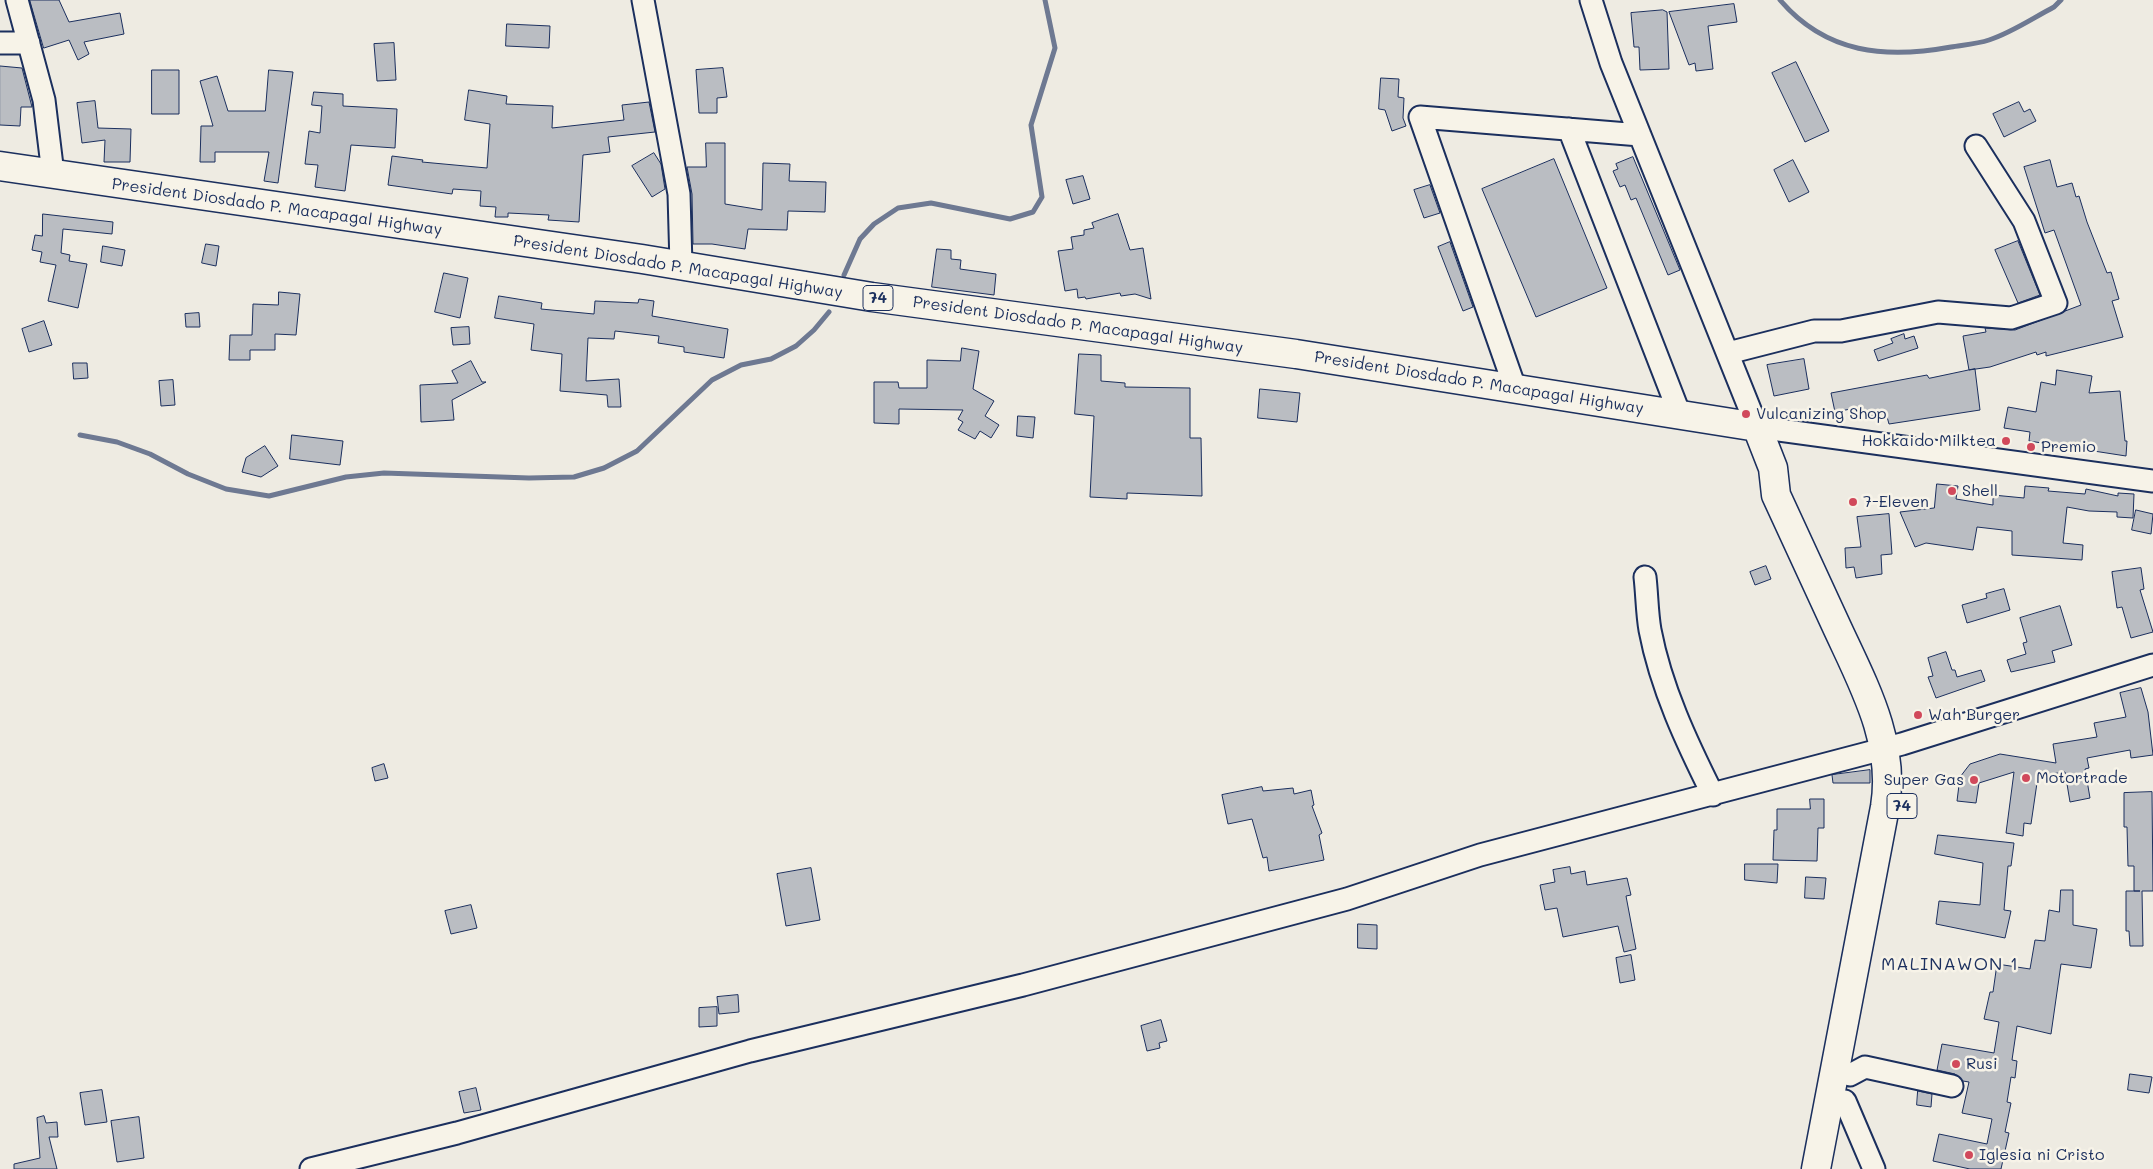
<!DOCTYPE html>
<style>
body{margin:0}
canvas{display:block;background:#eeebe2}
</style>
<canvas width="2153" height="1169"></canvas>
<script>
const ctx = document.querySelector('canvas').getContext('2d');
ctx.lineJoin = 'round';
function strokePath(path, color, width, dash) { ctx.strokeStyle = color; ctx.lineWidth = width; ctx.lineCap = dash ? 'butt' : 'round'; ctx.setLineDash(dash || []); ctx.stroke(path); }
function fillPath(path, color) { ctx.fillStyle = color; ctx.fill(path, 'evenodd'); }
function write(font, color, halo, rows, align = 'center') {
  ctx.font = font + ' Mali,sans-serif'; ctx.lineWidth = 5; ctx.setLineDash([]); ctx.textBaseline = 'middle'; ctx.strokeStyle = halo; ctx.fillStyle = color; for (const [text, x, y, turn = 0] of rows) {
    ctx.save(); ctx.translate(x, y); ctx.rotate((+turn || 0) * Math.PI / 180); ctx.textAlign = isNaN(turn) ? turn : align; if (halo) ctx.strokeText(text, 0, 0); ctx.fillText(text, 0, 0); ctx.restore();
  }
}
const stream = new Path2D(`
 M1780,0c46,54 106,59 171,47 12,-2 26,-3 38,-7 22,-7 44,-22 65,-33l7,-7
 M844,275l16,-36 14,-15 24,-16 33,-5 79,16 23,-7 9,-15 -11,-72 24,-77 -10,-48
 M80,435l37,7 33,12 38,20 38,15 43,7 77,-19 38,-4 145,5 45,-1 30,-9 33,-17 75,-71 29,-15 30,-6 25,-13 18,-16 15,-18`);
const building = new Path2D(`
 M30,0h29l10,22 51,-9 4,21 -40,8 5,12 -11,6 -9,-20 -25,8z
 M1734,4l3,18 -29,4 5,43 -17,2 -1,-8 -6,2 -20,-53z
 M1663,10l4,2 2,57 -29,1 -1,-23h-5l-3,-34z
 M507,24l43,2 -1,22 -43,-2z
 M394,43l2,37 -19,1 -3,-37z
 M1796,62l33,69 -24,11 -33,-69z
 M0,66l22,2 10,39h-11l-1,19 -20,-1z
 M723,68l4,29 -10,1v15h-18l-3,-43z
 M152,70h27v44h-27z
 M269,70l24,2 -15,111 -14,-2 5,-29h-54v10h-15l1,-36h12l-13,-45 17,-5 11,35h37z
 M1381,78l18,1 -1,18 6,1 -1,20 3,8 -14,5 -7,-21 -6,-1z
 M469,90l38,6 -1,8 47,2 -1,22 72,-8 -2,-15 27,-3 6,30 -47,5 2,15 -27,3 -4,67 -31,-2 1,-5 -41,-2v4h-13l1,-10 -16,-1 1,-15 -28,-2 -1,5 -64,-9 4,-29 31,4 -1,2 65,6 3,-44 -25,-4z
 M314,92l29,2v12l54,3 -2,39 -44,-3 -6,46 -30,-4 3,-22 -13,-1 4,-33 11,2 2,-27 -10,-1z
 M95,101l3,27 33,1 -1,33h-26l1,-22 -23,3 -5,-40z
 M2019,102l5,10 6,-3 6,12 -32,16 -11,-23z
 M706,143h19v61l37,6 1,-47 27,1 -1,17 37,1 -1,30 -37,-1 -1,19 -39,-1 -3,20 -33,-5h-19l-1,-50 -5,-27h19z
 M654,153l7,11 4,25 -13,8 -20,-31z
 M1633,157l47,113 -12,5 -32,-77 -5,2 -6,-15 -5,2 -7,-16 5,-2 -2,-5z
 M1554,159l53,129 -71,29 -54,-128z
 M1793,160l16,32 -20,10 -15,-32z
 M2050,160l7,27 15,-4 4,14 3,-1 8,26 20,51 4,-1 8,27 -7,2 11,36 -77,19v-4l-9,3 -1,-3 -46,15 -21,3 -6,-34 23,-4 -1,-4 30,2 66,-25 -27,-75 -9,3 -21,-66z
 M1083,176l7,23 -17,5 -7,-24z
 M1430,185l10,28 -16,5 -10,-28z
 M43,214l70,8 -1,12 -49,-5 -2,24 9,2 -1,6 18,3 -9,44 -30,-7 8,-36 -16,-3 2,-10 -10,-2 3,-15 7,1z
 M1118,214l12,36 13,-2 8,51 -16,-5 -14,2 -1,-3 -34,6 -1,-2 -7,1 -1,-9 -12,2 -7,-40 15,-2 -2,-12 13,-2v-5l10,-2 -2,-5z
 M2018,241l22,54 -22,8 -23,-53z
 M1450,242l23,65 -10,4 -25,-64z
 M206,244l13,2 -3,20 -14,-3z
 M103,246l22,4 -3,16 -21,-4z
 M937,249l14,1v9l10,1 -1,9 36,5 -2,21 -62,-8z
 M444,273l24,5 -8,40 -25,-6z
 M279,292l21,2 -4,41 -21,-1v16h-25v10h-21l1,-25h22l1,-31 25,1z
 M499,296l43,7 -1,6 53,5 1,-13 43,2 1,-4 15,2 -2,15 76,13 -4,29 -40,-6v-5l-26,-4 1,-7 -44,-5 -1,8 -26,-1 -2,43 33,-2 2,28h-13l-1,-12 -47,-4 2,-37 -31,-4 3,-26 -39,-6z
 M199,313l1,14h-14l-1,-13z
 M44,321l8,24 -23,7 -7,-23z
 M469,327l1,17 -17,1 -2,-17z
 M1904,334l1,5 9,-3 4,12 -40,13 -4,-11 19,-7 -2,-4z
 M962,348l17,3 -6,38 21,12 -9,15 14,9 -8,13 -11,-7 -5,8 -17,-9 5,-8 -5,-3 5,-9 -64,-1v15l-25,-1v-41h24l1,6h28v-28l33,1z
 M1079,354l22,1v26l24,2v4l65,1v50h11l1,58 -75,-3v6l-37,-2 4,-81 -19,-2z
 M1804,359l5,30 -35,7 -7,-31z
 M471,361l11,21h4l-34,18 2,20 -33,2 -1,-37 38,-2 -6,-12z
 M73,363h14l1,15 -14,1z
 M1975,369l5,41 -91,14 -3,-11 -28,5 -2,-10 -21,4 -4,-19 96,-18 2,3z
 M2057,370l35,6 -3,17 31,-2 5,50h2l-1,15 -97,-15 1,-9 -26,-4 4,-21 28,5 5,-30 14,3z
 M173,380l2,25 -14,1 -2,-25z
 M1260,389l40,4 -3,29 -39,-4z
 M1018,416l17,1 -2,21 -16,-2z
 M292,435l51,6 -3,24 -50,-6z
 M265,446l13,20 -17,11 -19,-5 4,-14z
 M1937,484l21,2 -2,13 37,6v-10l31,3 1,-12 24,2 -1,3 37,3 1,-5 32,7v-3l16,1 -1,24 -16,-1v-5l-28,-1 -22,-4 -4,36 20,2 -1,15 -70,-5v-24l-35,-4 -4,23 -47,-7 -11,4 -15,-35 34,-4z
 M2136,510l17,4 -2,20 -19,-4z
 M1889,514l3,40 -11,1 1,19 -26,4 -2,-11 -8,1 -1,-20 16,-1 -4,-30z
 M1766,566l5,13 -16,6 -5,-13z
 M2141,568l3,21 -4,1 13,42 -22,6 -9,-31 -5,1 -5,-36z
 M2004,589l6,21 -43,13 -5,-18 25,-7 -1,-4z
 M2060,606l12,39 -20,6 3,11 -44,10 -4,-12 19,-6 -3,-11 4,-1 -7,-24z
 M1946,652l6,18h3l2,7 24,-7 4,11 -49,17 -8,-21 5,-1 -5,-18z
 M2141,688l7,24 5,43 -22,3 -1,-8 -43,8 2,10 -4,1 5,29 -20,4 -5,-30 -27,4 -7,48 -7,-1 -1,13 -17,-3 8,-61 -35,11 -3,20 -19,-2 3,-24 10,-13 30,-10 56,9 -3,-19 44,-7 -3,-14 32,-6 -6,-24z
 M384,764l4,14 -13,3 -3,-13z
 M1870,770v13h-37l-1,-8z
 M1262,787l1,4 30,-3 1,6 17,-4 3,15 -2,1 10,27 -3,2 5,25 -55,11 -2,-14 -4,1 -11,-39 -24,5 -6,-29z
 M2152,792l1,99h-11l1,55h-13l-1,-15h-3v-40h14h-6v-25h-6l-1,-39h-3v-34z
 M1810,799h14v29h-6l-1,33 -44,-1 1,-30h3v-21h33z
 M1938,835l76,8 -3,23h-3l-4,44 7,1 -6,27 -69,-14 3,-23 41,4 3,-42 -48,-9z
 M1745,864h33l-1,19 -32,-3z
 M1570,867l1,7 14,-3 2,14 40,-7 4,17 -5,1 10,53 -12,3 -6,-26 -55,11 -6,-29 -12,2 -5,-25 15,-3 -2,-12z
 M811,868l9,52 -34,6 -9,-52z
 M1806,877l20,1 -2,21 -19,-1z
 M2061,890h12v35l24,4 -6,39 -30,-4 -10,70 -34,-8 -5,34 5,1 -2,17 -4,-1 -4,25 4,1 -6,29 4,1 -8,36h-31l-37,-8 6,-27 48,10 5,-25 -30,-6 7,-31 -6,-1 -8,-7 -18,-4 5,-26 52,9 5,-31 -15,-3 6,-27h3l4,-28 33,5 5,-29 10,1 4,-31 10,2z
 M471,905l6,23 -26,6 -6,-23z
 M1358,924l19,1v24l-19,-1z
 M1631,955l4,25 -15,3 -4,-25z
 M738,995l1,17 -20,2 -2,-17z
 M717,1007v19l-18,1v-19z
 M1161,1020l6,21 -8,2 1,5 -13,3 -6,-25z
 M2130,1074l22,3 -3,16 -21,-3z
 M476,1088l5,22 -17,3 -5,-21z
 M102,1090l5,32 -22,3 -5,-32z
 M1918,1091l14,3 -1,13 -14,-2z
 M44,1116l2,7 11,-1 1,15h-9l8,32h-43v-5l26,-6 -3,-40z
 M139,1117l5,41 -27,4 -6,-41z`);
const minor = new Path2D(`
 M17,0l27,100 9,74
 M643,0l36,194 2,71
 M1591,0l20,63 146,364 396,54
 M0,43h29
 M1569,129l111,286
 M1728,353l86,-22h27l97,-19 73,6 45,-15 -32,-82 -48,-75
 M1515,388l-95,-271 220,18
 M1645,577c2,17 2,36 5,53 11,58 37,113 63,165
 M1850,1075l15,-8 87,19
 M1845,1101l29,68
 M311,1169l146,-36 293,-82 273,-66 324,-86 133,-44 422,-111 251,-79`);
const highway = new Path2D(`
 M0,166l642,93 230,38 424,57 461,73 16,41 3,27c19,42 39,85 59,128 27,59 61,118 50,184l-69,362`);
const markers = [
 [1746,414,5,"#d1495b"],
 [2006,441,5,"#d1495b"],
 [2031,447,5,"#d1495b"],
 [1952,491,5,"#d1495b"],
 [1853,502,5,"#d1495b"],
 [1918,715,5,"#d1495b"],
 [2026,778,5,"#d1495b"],
 [1974,780,5,"#d1495b"],
 [1956,1064,5,"#d1495b"],
 [1969,1155,5,"#d1495b"]
];
const shields = [
 [878,298,30],
 [1902,806,30]
];
const shieldNames = [
 ["74",878,298],
 ["74",1902,806]
];
const streetNames = [
 ["President Diosdado P. Macapagal Highway",277,207,8],
 ["President Diosdado P. Macapagal Highway",678,267,9],
 ["President Diosdado P. Macapagal Highway",1078,325,8],
 ["President Diosdado P. Macapagal Highway",1479,383,9]
];
const poiNames = [
 ["Vulcanizing Shop",1756,414],
 ["Hokkaido Milktea",1996,441,"right"],
 ["Premio",2041,447],
 ["Shell",1962,491],
 ["7-Eleven",1863,502],
 ["Wah Burger",1928,715],
 ["Motortrade",2036,778],
 ["Super Gas",1964,780,"right"],
 ["Rusi",1966,1064],
 ["Iglesia ni Cristo",1979,1155]
];
const neighbourhoodNames = [
 ["MALINAWON 1",1950,964]
];
strokePath(stream, '#6e7992', 5);
fillPath(building, '#babdc2');
strokePath(building, '#1b2f5e', 1);
strokePath(minor, '#1b2f5e', 25);
strokePath(highway, '#1b2f5e', 31);
strokePath(minor, '#f7f3e8', 21);
strokePath(highway, '#f7f3e8', 28);
for (const [x, y, r, color] of markers) { const dot = new Path2D(); dot.arc(x, y, r, 0, 2 * Math.PI); ctx.fillStyle = color; ctx.fill(dot); strokePath(dot, '#f7f3e8', 2); }
for (const [x, y, w] of shields) { const box = new Path2D(); box.roundRect(x - w / 2, y - 12.5, w, 25, 4); ctx.fillStyle = '#f7f3e8'; ctx.fill(box); strokePath(box, '#1b2f5e', 1); }
write('bold 15px', '#1b2f5e', null, shieldNames);
write('16px', '#1b2f5e', '#f7f3e8', streetNames);
write('16px', '#1b2f5e', '#f7f3e8', poiNames, 'left');
ctx.letterSpacing = '1px';
write('18px', '#1b2f5e', '#f7f3e8', neighbourhoodNames);
ctx.letterSpacing = '0px';
</script>
